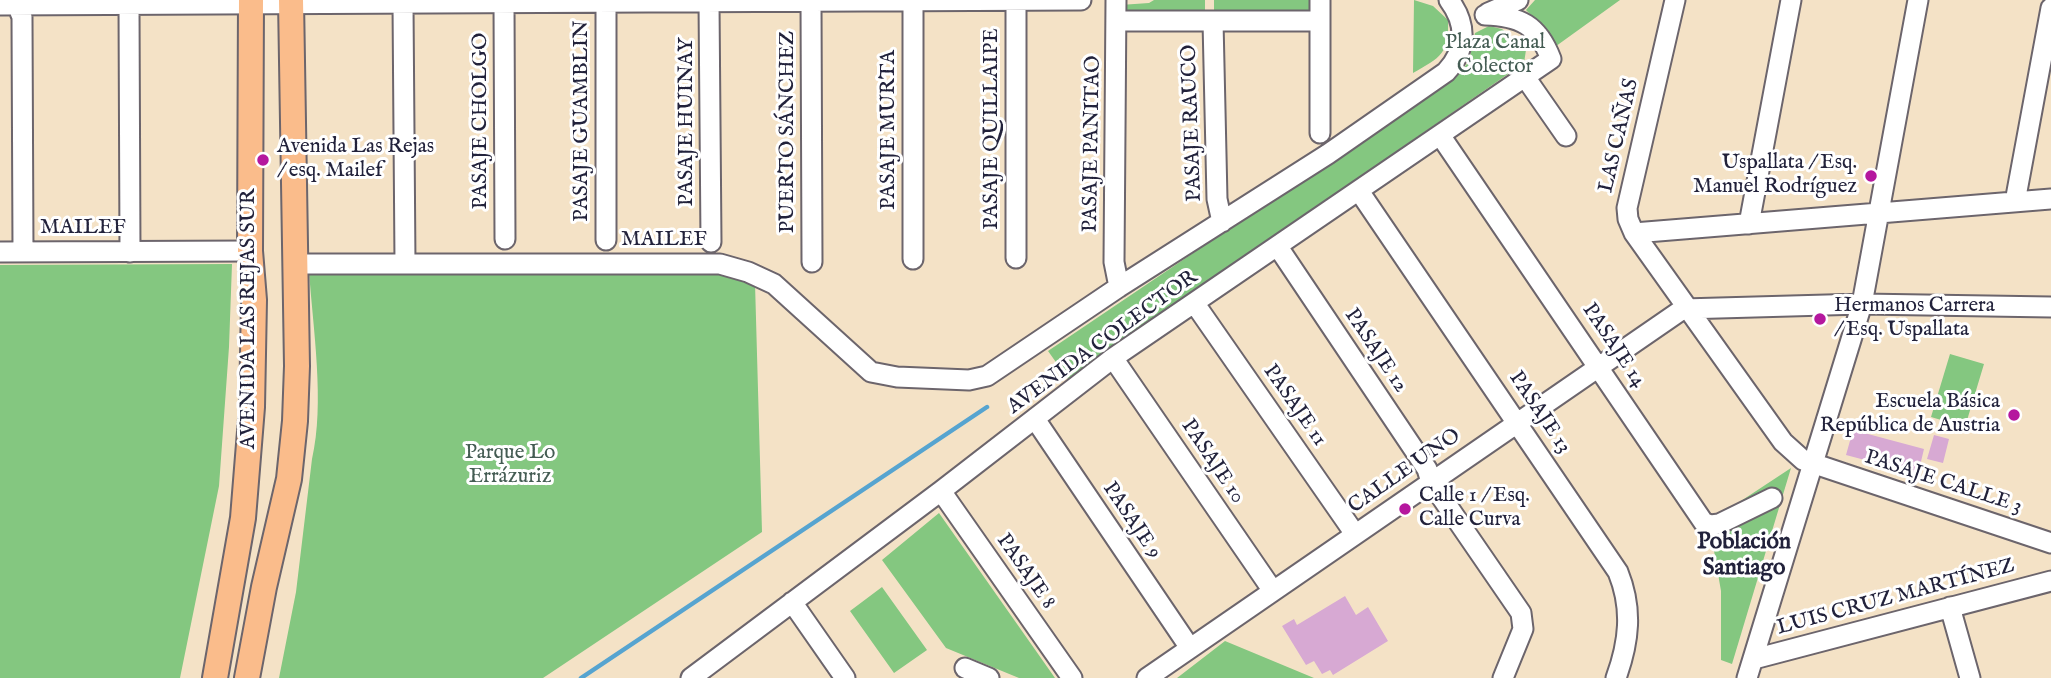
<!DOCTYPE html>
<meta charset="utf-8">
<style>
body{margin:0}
canvas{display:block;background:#f4e2c6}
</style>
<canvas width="2051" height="678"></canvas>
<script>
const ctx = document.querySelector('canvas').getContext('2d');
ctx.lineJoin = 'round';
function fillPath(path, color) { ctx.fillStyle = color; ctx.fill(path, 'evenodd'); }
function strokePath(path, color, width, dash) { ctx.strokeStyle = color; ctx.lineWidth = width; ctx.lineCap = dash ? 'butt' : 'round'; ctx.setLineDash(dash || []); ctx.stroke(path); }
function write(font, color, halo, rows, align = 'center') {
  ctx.font = font + ' "IM FELL English",serif'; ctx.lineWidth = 6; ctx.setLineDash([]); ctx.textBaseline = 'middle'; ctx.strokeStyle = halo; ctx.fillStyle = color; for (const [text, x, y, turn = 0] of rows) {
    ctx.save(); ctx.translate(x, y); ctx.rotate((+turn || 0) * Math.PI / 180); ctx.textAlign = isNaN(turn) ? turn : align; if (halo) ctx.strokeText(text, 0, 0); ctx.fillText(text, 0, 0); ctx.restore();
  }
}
const green = new Path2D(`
 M1154,0h51v15l-85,3v-13l29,-2z
 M1214,0h95v17l-95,-2z
 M1414,0l19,6 15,14c1,34 -7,37 -35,53z
 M1535,0h85l-68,49 -2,-14 -24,-25z
 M1489,26l13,3 24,21 -2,13 -456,316 -20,-28 412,-278 9,-12 6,-28z
 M232,264l-3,83 -10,139 -39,192h-180v-413z
 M715,270l40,13 7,249 -219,146h-264l17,-86 16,-133c13,-56 1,-130 -3,-188z
 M1950,354l34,10 -19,63 -34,-10z
 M1791,468l-59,196 -11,-4v-69l-12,-69z
 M939,513l116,165h-36l-73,-30 -64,-88z
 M882,587l45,63 -33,23 -44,-62z
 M1225,641l89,37h-137z`);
const stream = new Path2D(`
 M581,678l406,-271`);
const building = new Path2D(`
 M1853,430l71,19 -6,25 -72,-19z
 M1934,435l15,4 -6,24 -16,-4z
 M1345,596l11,19 12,-8 20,34 -55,34 -3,-5 -8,4 -8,-13 -8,4 -24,-39 12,-7 3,6z`);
const minor = new Path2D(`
 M15,0l7,17 1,235
 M1116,0l-2,262 5,25
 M1675,0l-48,208 1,11 6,14 149,209 20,18 248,83
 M913,1v258
 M606,2v238
 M709,2l2,240
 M811,2l1,260
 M504,3l1,236
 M403,4l2,260
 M0,5l1081,-5
 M129,5l1,247
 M1488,13l30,-13
 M1117,21h203
 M1213,21l4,178 5,23
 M1525,77l41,59
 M1320,133v-133
 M1440,135l264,388 7,2 8,-1 53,-26
 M1359,191l259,381c15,37 11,70 -2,106
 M2015,202l36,-194
 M1749,224l42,-224
 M1634,233l417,-34
 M1278,247l149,222 4,13 90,131 2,16 -20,49
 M0,252l250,-1
 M1016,258v-257
 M295,264h425l28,8 26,12 97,88 26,5 72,3 18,-4 132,-89 209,-133 118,-82c21,-23 21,-48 3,-72
 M1195,304l160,230
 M1113,358l160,233
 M1035,419l155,229
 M941,491l131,187
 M792,602l53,76
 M1950,607l20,71
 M1754,659l297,-78
 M965,668l24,10
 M691,678l250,-187 172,-133 438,-299c-13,-34 -31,-43 -66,-44
 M1147,678l536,-369 179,-5 189,3
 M1747,678l115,-374 56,-304`);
const major = new Path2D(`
 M215,678l28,-160 9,-111 2,-107 -4,-49 1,-251
 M247,678l17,-91 25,-108 6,-58 2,-55 -6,-366`);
const markers = [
 [263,160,7,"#b5179e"],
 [1871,176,7,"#b5179e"],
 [1820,319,7,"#b5179e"],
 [2014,415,7,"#b5179e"],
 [1405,509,7,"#b5179e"]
];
const parkNames = [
 ["Plaza Canal",1495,44],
 ["Colector",1495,68],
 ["Parque Lo",510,454],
 ["Errázuriz",510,478]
];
const streetNames = [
 ["PASAJE CHOLGO",482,121,-90],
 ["PASAJE GUAMBLIN",583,121,-90],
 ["PASAJE HUINAY",688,122,-90],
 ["PASAJE RAUCO",1193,123,-92],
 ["PASAJE QUILLAIPE",993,129,-90],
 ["PASAJE MURTA",890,130,-90],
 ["PUERTO SÁNCHEZ",789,132,-90],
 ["LAS CAÑAS",1620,136,-77],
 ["PASAJE PANITAO",1093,144,-89],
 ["MAILEF",83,229],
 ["MAILEF",664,241],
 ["AVENIDA LAS REJAS SUR",250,319,-90],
 ["AVENIDA COLECTOR",1103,343,-36],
 ["PASAJE 14",1613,346,56],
 ["PASAJE 12",1375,351,56],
 ["PASAJE 11",1294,406,55],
 ["PASAJE 13",1539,413,56],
 ["PASAJE 10",1212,462,56],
 ["CALLE UNO",1405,472,-35],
 ["PASAJE CALLE 3",1943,483,18],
 ["PASAJE 9",1131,521,56],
 ["PASAJE 8",1025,572,55],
 ["LUIS CRUZ MARTÍNEZ",1896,598,-15]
];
const poiNames = [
 ["Avenida Las Rejas",277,148],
 ["/ esq. Mailef",277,172],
 ["Uspallata / Esq.",1857,164,"right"],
 ["Manuel Rodríguez",1857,188,"right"],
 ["Hermanos Carrera",1834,307],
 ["/ Esq. Uspallata",1834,331],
 ["Escuela Básica",2000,403,"right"],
 ["República de Austria",2000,427,"right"],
 ["Calle 1 / Esq.",1419,497],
 ["Calle Curva",1419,521]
];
const neighbourhoodNames = [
 ["Población",1744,543],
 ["Santiago",1744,569]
];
fillPath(green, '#84c780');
strokePath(stream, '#56a4d0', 4.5);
fillPath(building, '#d7a9d3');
strokePath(minor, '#6c656c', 23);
strokePath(major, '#6c656c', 28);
strokePath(minor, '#fff', 19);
strokePath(major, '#fabc8b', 24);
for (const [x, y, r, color] of markers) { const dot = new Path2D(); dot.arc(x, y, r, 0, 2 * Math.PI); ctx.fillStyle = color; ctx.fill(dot); strokePath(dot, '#fff', 2.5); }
write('21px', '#445c53', '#fff', parkNames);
write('21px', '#22223b', '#fff', streetNames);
write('21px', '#22223b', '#fff', poiNames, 'left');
write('bold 23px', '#22223b', '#fff', neighbourhoodNames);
</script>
